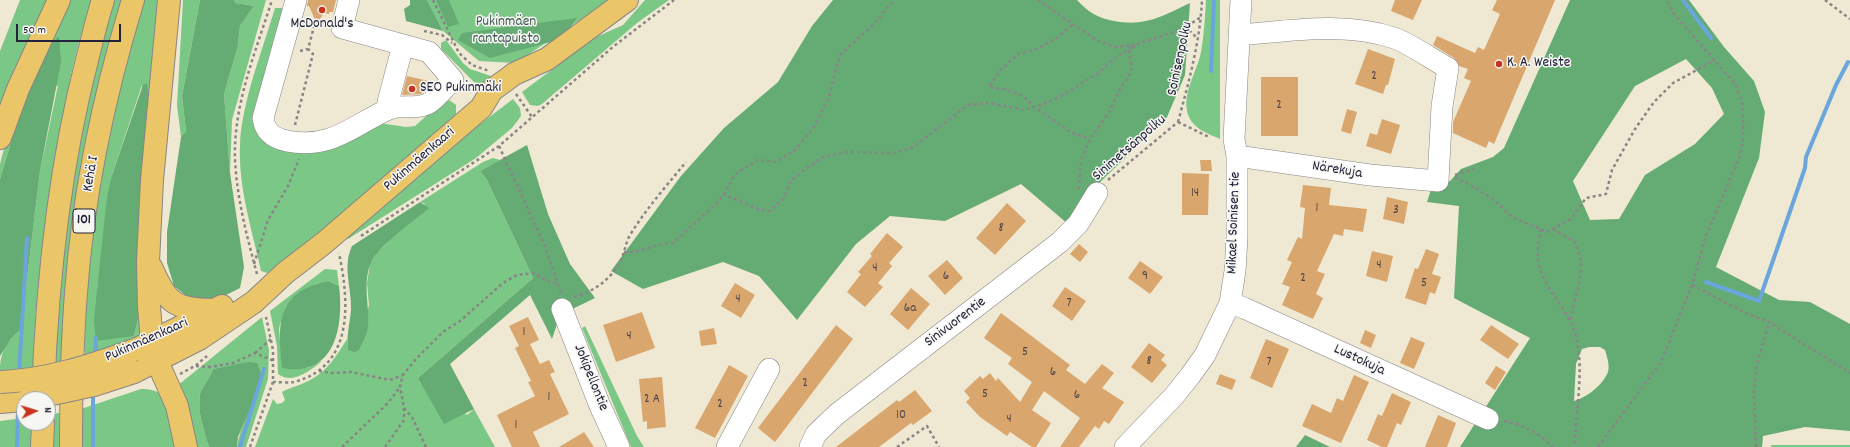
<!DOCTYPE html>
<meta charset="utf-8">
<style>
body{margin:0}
#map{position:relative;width:1850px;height:447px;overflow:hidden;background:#efe8d2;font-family:Dekko,sans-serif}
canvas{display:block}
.north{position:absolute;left:16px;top:391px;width:40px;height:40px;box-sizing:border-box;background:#f6f6f2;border:1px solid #a1a1a9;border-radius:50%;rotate:86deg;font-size:11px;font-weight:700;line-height:16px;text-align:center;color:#22223b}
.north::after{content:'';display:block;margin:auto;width:14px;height:18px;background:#c8321e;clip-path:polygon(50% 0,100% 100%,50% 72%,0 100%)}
.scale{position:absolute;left:16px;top:24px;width:105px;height:18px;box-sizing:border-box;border:2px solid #22223b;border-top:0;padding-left:5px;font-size:12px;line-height:14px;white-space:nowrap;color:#22223b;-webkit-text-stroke:3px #f6f6f2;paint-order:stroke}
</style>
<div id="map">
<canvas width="1850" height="447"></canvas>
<div class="north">N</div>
<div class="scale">50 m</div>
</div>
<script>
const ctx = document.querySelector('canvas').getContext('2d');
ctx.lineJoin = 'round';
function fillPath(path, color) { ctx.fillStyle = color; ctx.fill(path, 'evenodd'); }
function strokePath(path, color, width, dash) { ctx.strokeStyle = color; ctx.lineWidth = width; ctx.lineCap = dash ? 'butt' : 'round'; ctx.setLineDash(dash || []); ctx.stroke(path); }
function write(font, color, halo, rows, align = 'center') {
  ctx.font = font + ' Dekko,sans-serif'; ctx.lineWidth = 3; ctx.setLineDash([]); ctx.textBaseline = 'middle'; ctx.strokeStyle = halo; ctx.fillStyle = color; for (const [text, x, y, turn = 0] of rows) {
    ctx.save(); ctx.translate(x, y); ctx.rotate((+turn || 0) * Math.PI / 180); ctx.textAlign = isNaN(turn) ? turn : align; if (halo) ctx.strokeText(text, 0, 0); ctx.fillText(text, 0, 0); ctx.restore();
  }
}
const green = new Path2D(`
 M20,0h31l-51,113v-62z
 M65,0h27c-17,47 -26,98 -34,147 -13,73 -23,146 -25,220l-33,4c0,-21 7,-28 21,-42l19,-158 18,-86 -40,34 -18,60v-15l5,-19z
 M112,0h11l-62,362 -8,2 13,-145 20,-112z
 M143,0h18l-17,333 -9,6 -50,16c0,-89 13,-177 33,-264 7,-31 17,-61 25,-91zM142,85l-3,230 -5,21h-5l-32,-47 15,-114z
 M183,0h17l-18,96 4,35 -5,6 -4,-32z
 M234,0h32l-34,120 -2,53 -6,-79 14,-48 2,-20 14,-20 -18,-3z
 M427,0h182l-93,63 -37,-2 -36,-30z
 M645,0h24l-32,23 -95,81 -4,2 -8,-1 -8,-13 72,-54 29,-13z
 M1206,0h14v139c-11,-5 -26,-10 -31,-22 -9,-21 8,-45 12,-65 3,-17 4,-35 5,-52z
 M275,8h12l-30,111 18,23 104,-19 27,4 9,-1 27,-24 7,-2 7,5v9l-127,113 -36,30 -26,16 -6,-2c-9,-42 -23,-84 -21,-127 2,-43 23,-95 35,-136z
 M446,40l17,23 7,6 27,9 -8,9 -14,-4 -34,-34v-6z
 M513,99l7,9 1,8 -9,12 -36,30 -128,81 -2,-3 112,-95z
 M493,158l7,2 -20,11 7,9 46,98 -115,100 49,37 7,-6 21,38h-240l18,-48 4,5 5,-1 3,-3 -3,-8c9,-5 20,-7 30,-13 16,-9 25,-24 35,-40l1,11 21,-44 -2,-23 3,-19 7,-11 48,-49 -5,-2 63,-40z
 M325,269l12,1 2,16 -11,-5 -12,3 -30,22 -7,22 3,40h25l15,-7c-11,9 -29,24 -44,13l-1,-28 -7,-35z
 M262,317l7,33 -1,29 -22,68h-9c3,-20 14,-38 19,-58l-26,-23 -17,3c-3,8 -11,19 -13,25 -3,18 4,36 9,53h-13l-19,-61z
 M585,326l52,110 7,11h-13l-49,-119z
 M141,389c7,0 16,1 21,6 8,7 13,41 16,52h-97v-38z
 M59,413v34h-8v-33z
 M24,418v5h7v24h-31v-26z
 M1771,445h79v2h-79z`);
const forest = new Path2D(`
 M200,0h34l2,3 18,3 -14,20 -2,20 -14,48 6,79 14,94 -4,21 -28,14 -21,-2 -17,-14 -7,-23v-31l14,-95 5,-6 -4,-35z
 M410,0h17l16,31 -37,-10 -2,-12 6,-4z
 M436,0h13l10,24 -11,3z
 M833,0h244c11,12 21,18 37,21 31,6 49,-5 76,-18l-5,72 -18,42 -73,71 -26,36 -47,-40 -76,37 -55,-5 -34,28 -59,76 -38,-44 -36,-14 -80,27 -32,-18 70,-95 43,-48 54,-46 34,-56z
 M1570,0h119l35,47 30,34 11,31 -6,46 -43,109 63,33 31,2 40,22v107l-45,-4 -42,9 -1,11h-302l70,-109 -76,-40 5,-92 -32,-4 5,-15 18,-6 11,-12 32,-12 11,-9zM1686,59l26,29 12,26 -29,30 -50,31 -26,44 -29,1 -17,-39 62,-95zM1589,347h11l5,3c2,7 5,15 3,22 -5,13 -22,26 -34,29l2,-37 6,-15z
 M577,18l-15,21 -72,19 -32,-18 4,-7z
 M59,36l2,26 -21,109 -19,158 -10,10 -11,17v-177l18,-60 25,-67z
 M147,83l2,21 -10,158v53l-5,21 -38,5 -2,-19 3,-33 10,-92 5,-22 31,-90z
 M527,145l21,69 22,50 25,34 -35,17 -8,24 -22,-44 -80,69 24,45 -30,15 -26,-46 115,-100 -46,-98 -7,-9z
 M420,202l9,6c-16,14 -50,37 -58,55 -9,19 -1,44 -3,64 -1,8 -6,16 -9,23l-4,2 -7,-2c-2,-14 2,-27 3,-40 1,-22 -9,-43 1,-64z
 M328,281l11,5c5,41 -4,92 -57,82 -4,-43 -7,-76 46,-87z
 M248,362l9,1 4,11 -8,28 -15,35 -1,10h-28c-5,-17 -12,-35 -9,-53 2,-6 10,-17 13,-25z
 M1305,435l25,12h-34z`);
const stream = new Path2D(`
 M1683,0l28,38
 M1211,71l3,-71
 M1706,282l53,19 46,-133 1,-11 30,-72 12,-23
 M95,356l1,-18
 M19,375l8,-137
 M17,447l1,-39
 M93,447v-55
 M240,447l24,-78`);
const building = new Path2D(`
 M308,0h28l-3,12h-4v2l-5,-1 -7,11 -8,-18h-2z
 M1395,0h27l-9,20 -22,-9z
 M1497,0h58l-61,144 -5,-3 -3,7 -33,-15v-11l18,-41 -7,-3 4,-9 -9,-3 -5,-8 -21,-13 4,-9 38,17 3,-6 6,3 16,-36 -8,-4z
 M1368,49l27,10 -7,26h-2l-3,9 -28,-10z
 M407,76l26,6 -1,2 -11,10 -19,1z
 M1261,77h37v59h-37z
 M1347,109l10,3 -6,22 -10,-3z
 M1382,119l18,6 -9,29 -25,-8 4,-13 7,2z
 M1200,160h11l1,11h-11z
 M1182,173l27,1 -1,41h-26z
 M1303,185l28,3 -2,17 38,4 -4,23 -19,-3 -1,7 -9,-2 -17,37 8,3 -9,20 7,4 -10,21 -31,-14 8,-18 -8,-3 10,-22 -5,-2 11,-23 4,2 3,-31 -5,-1z
 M1387,197l21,5 -4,22 -21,-5z
 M1007,203l19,18 -31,34 -19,-17z
 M887,233l16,14 -14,16 3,3 -14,17 5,4 -18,20 -18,-15 14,-18 -3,-2 14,-16 -2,-2z
 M1079,244l9,8 -8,10 -10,-8z
 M1426,249l13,5 -7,20 9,3 -6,17 -5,-2 -4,13 -21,-7 10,-30 3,1z
 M1372,251l21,5 -6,26 -21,-6z
 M947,260l16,18 -18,17 -17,-19z
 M1140,261l23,16 -13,17 -22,-16z
 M735,283l20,12 -14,23 -20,-12z
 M1065,287l21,14 -14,20 -20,-15z
 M911,288l19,16 -22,26 -18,-16z
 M642,312l13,36 -39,14 -13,-37z
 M1001,313l69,52 -4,5 19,14 17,-20 12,9 -12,15 22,14 -15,22 -5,-3 -5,8 -4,-3 -16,21h-19l20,-29 -36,-27 -12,19 19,13 -15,24h-4l-22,-15 -3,4 -27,-19 -14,-15 4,-4 -6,-7 16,-15 3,3 7,-6 6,8 2,-3 22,24 12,-20 -24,-18 4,-6 -28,-20z
 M528,317l11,23 -9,4 10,20 9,-4 6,12 -5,2 19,40 -36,18 7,15h-28l-15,-32 38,-19 -7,-14 3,-1 -16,-33 4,-2 -10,-20z
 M836,325l17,14 -78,103 -17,-14z
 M1491,325l28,19 -11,15 -28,-19z
 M714,328l3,16 -16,2 -2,-15z
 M1365,330l11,5 -5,13 -11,-5z
 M1411,337l14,6 -11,26 -14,-6z
 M1266,339l23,10 -17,39 -22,-10z
 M1149,343l16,12 -4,5 6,5 -15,18 -21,-16z
 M729,365l19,11 -33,62 -20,-10z
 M1496,366l10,6 -11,18 -10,-7z
 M1220,374l16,6 -4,10 -16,-6z
 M1354,375l15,7 -28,61 -39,-17 10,-22 19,9 6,-15 6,3z
 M662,377l4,50 -19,2v-8l-4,1 -4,-43z
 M915,390l17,21 -19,14 -2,-2 -32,24h-43l61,-47 2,2z
 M1392,393l19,9 -10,23 -4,-2 -10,24h-5l-15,-7 11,-26 4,2z
 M1438,415l18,8 -9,24h-22z
 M584,432l10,15h-35z`);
const path = new Path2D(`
 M433,0l26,53 13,12 17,6
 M1038,0l58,40 19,7 19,-2
 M1825,0l25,19
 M308,18l1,3 12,3 6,-2
 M1072,25l-14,12 -21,12 -19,5 -17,15 -12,18 19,3 15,6 11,11 38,26 18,6
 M1183,29l8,3 7,7
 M424,31l18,4 10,8
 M300,51l8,-2 7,-26
 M516,94l16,23
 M1178,122c11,-41 22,-80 24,-122
 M1178,122l31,15
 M295,125l18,-71 -5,-5
 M499,146l45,98 17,49
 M1455,175l19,-6
 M1455,177l19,10 20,13 18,17 35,15 24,-13 15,-21 20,-4 6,-24 23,-41 19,-27 19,-19 42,-23
 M1108,180l70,-58
 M1079,189l2,-29 9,-21 19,-27 12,-25 7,-9 4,-12 -3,-14 6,-7 48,-16 18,-12
 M723,194l35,15 12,2 13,-12 8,-18 13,-11 20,-13 23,-5 48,1 18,-6 55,-42 21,-2 36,7 16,-5 20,-9 38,-23 13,-13 23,-15
 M1540,229c0,11 -4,26 -1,36 7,28 33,47 38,76 7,34 -2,71 -2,106
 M1553,229l22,13c2,6 6,14 6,21 1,20 -8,37 -10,58
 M361,236l138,-90 115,-100 60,-46
 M624,252c16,2 31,-9 49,-9l44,-40 10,-13 7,-15 23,-15 19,2 19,-12 19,-23 14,-28 12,-44 33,-30 21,-25
 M254,264l14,-44 20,-34 11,-27
 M257,274c-10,-37 -20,-75 -22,-114 -2,-55 21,-109 37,-160
 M1692,285l56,29 21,8 81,51
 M574,297c21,-6 38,-18 48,-39 3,-8 4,-16 8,-23 16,-26 37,-50 56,-73
 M255,353l16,-14
 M196,366l14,1 23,-4 22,-10 19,8
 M319,371l13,2 19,-1 39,8 13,-5
 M180,374l15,-8 12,-10
 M273,382c6,0 15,1 21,0 61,-16 55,-81 45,-129
 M404,408l8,9 14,30
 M1504,421c19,3 36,13 49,26
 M250,447l23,-65v-32l-7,-33
 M342,447l46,-44 12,-16
 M385,447l19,-27v-13l-4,-20 1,-5 2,-7 14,-17 26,-26 17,-11 43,-38 14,-8 17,-2 13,8 11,3
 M897,447l30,-21 12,21
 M1598,447l63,-85 31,-77 12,-44 35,-83 4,-17v-36l-8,-21 -61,-70 -7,-14
 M1756,447l-2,-56 3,-27 12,-42`);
const minor = new Path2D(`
 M296,0l-33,118c2,14 10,20 24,23 44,9 66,-16 102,-32 12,-5 29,1 40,-6 8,-5 16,-16 24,-23l-24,-28 -87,-24 7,-28
 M391,108l-3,-6 15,-57
 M1237,156l133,19 68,6 4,-75 6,-38c-17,-9 -37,-24 -54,-30 -49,-17 -105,-7 -155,-3
 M1230,303l14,5 244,111
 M562,309l38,97 19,41
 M727,447l42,-78
 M810,447l6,-13 21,-20 223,-172 18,-18 19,-31
 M1125,447l49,-51 16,-20 15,-21 25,-52 5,-32 2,-34v-81l-3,-17 7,-139`);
const major = new Path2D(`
 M137,349l85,-43
 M134,372l65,-33 55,-37 31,-29 39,-30 157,-135 11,-18 14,-10 8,-6 33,-15 80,-59
 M0,402l24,-2`);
const highway = new Path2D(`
 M169,0l-17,180 -4,82 1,45 3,34 5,20 20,45 9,41
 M0,138l18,-49 41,-89
 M151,267c17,37 22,42 64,43
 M43,395c4,-114 16,-228 45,-339 5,-19 9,-38 15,-56
 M42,447l1,-24
 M71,447c0,-51 1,-103 5,-154 7,-99 28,-198 57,-293`);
const majorBridge = new Path2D(`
 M0,382c47,-2 90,-16 134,-32
 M29,399l65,-14 40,-13`);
const markers = [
 [322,10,4,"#c8321e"],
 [1499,64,4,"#c8321e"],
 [412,89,4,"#c8321e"]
];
const numberNames = [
 ["2",1374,77],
 ["2",1279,106],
 ["14",1195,194],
 ["1",1317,209],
 ["3",1396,211],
 ["8",1001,229],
 ["4",1379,266],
 ["4",875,269],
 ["6",946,277],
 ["9",1145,277],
 ["2",1303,279],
 ["5",1424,284],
 ["4",738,300],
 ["7",1069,304],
 ["6a",910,309],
 ["1",524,333],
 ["4",629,337],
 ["5",1025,353],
 ["8",1149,362],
 ["7",1269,363],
 ["6",1053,373],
 ["2",805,384],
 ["5",985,395],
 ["6",1077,396],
 ["1",549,398],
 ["2 A",652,400],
 ["2",720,405],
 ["10",901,416],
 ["4",1009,420],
 ["1",516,426]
];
const shields = [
 [84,221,22]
];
const shieldNames = [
 ["101",84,221]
];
const parkNames = [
 ["Pukinmäen",506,23],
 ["rantapuisto",506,40]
];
const poiNames = [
 ["McDonald's",322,25,"center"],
 ["K. A. Weiste",1507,64],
 ["SEO Pukinmäki",420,89]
];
const streetNames = [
 ["Soinisenpolku",1181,59,-78],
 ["Sinimetsänpolku",1130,149,-41],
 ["Pukinmäenkaari",420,160,-41],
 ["Närekuja",1337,171,9],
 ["Kehä I",92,174,-80],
 ["Mikael Soinisen tie",1235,223,-88],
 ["Sinivuorentie",956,323,-37],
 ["Pukinmäenkaari",147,341,-24],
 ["Lustokuja",1359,361,25],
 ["Jokipellontie",590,378,68]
];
fillPath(green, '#7bc786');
fillPath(forest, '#64ac73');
strokePath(stream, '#6aa6db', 4);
fillPath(building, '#d9a76e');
strokePath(minor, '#888586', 22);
strokePath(major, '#888586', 24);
strokePath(highway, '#888586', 24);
strokePath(path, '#888586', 2.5, [3, 3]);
strokePath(minor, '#fff', 21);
strokePath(major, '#eac669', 22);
strokePath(highway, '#eac669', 22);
strokePath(majorBridge, '#888586', 24, []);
strokePath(majorBridge, '#eac669', 22);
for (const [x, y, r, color] of markers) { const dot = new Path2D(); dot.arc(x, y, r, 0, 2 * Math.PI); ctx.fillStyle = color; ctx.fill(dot); strokePath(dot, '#f6f6f2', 1.5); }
write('13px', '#504348', null, numberNames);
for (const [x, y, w] of shields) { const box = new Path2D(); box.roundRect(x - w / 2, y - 12, w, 24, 3); ctx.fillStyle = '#f6f6f2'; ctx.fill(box); strokePath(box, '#22223b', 1); }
write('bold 14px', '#22223b', null, shieldNames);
write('15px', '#415c55', '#f6f6f2', parkNames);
write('15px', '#22223b', '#f6f6f2', poiNames, 'left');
write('15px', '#22223b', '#f6f6f2', streetNames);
</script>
